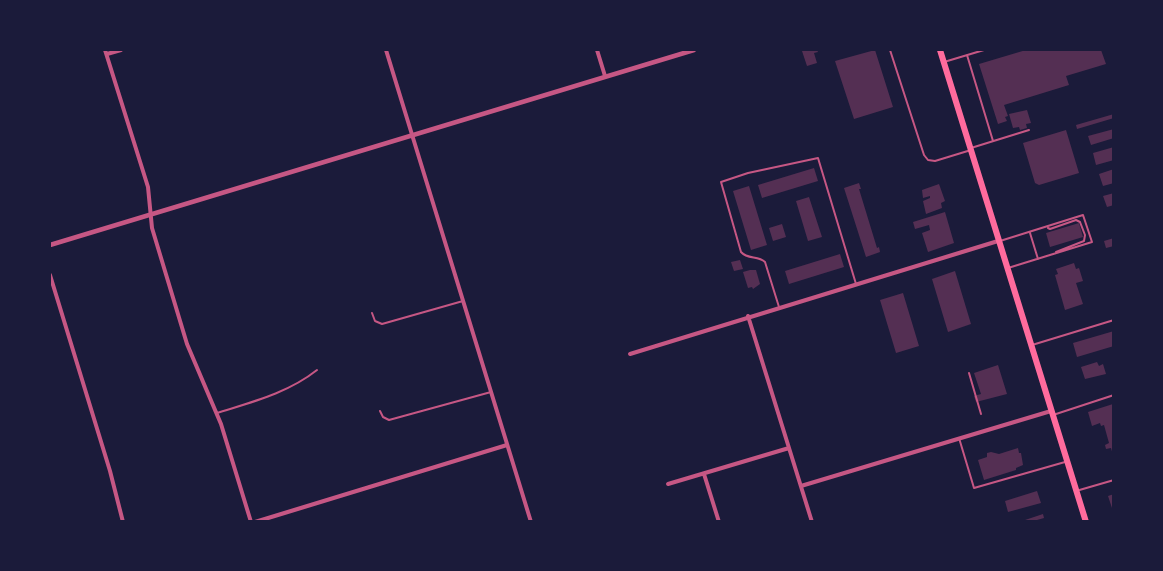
<!DOCTYPE html>
<style>
body{margin:0}
#map{position:relative;width:1163px;height:571px;overflow:hidden;background:#1b1b3a;font-family:"Noto Serif",serif}
canvas{display:block}
.frame{position:absolute;inset:0;border:51px solid #1b1b3a;pointer-events:none}
</style>
<div id="map">
<canvas width="1163" height="571"></canvas>
<div class="frame"></div>
</div>
<script>
const ctx = document.querySelector('canvas').getContext('2d');
ctx.lineJoin = 'round';
function fillPath(path, color) { ctx.fillStyle = color; ctx.fill(path, 'evenodd'); }
function strokePath(path, color, width, dash) { ctx.strokeStyle = color; ctx.lineWidth = width; ctx.lineCap = dash ? 'butt' : 'round'; ctx.setLineDash(dash || []); ctx.stroke(path); }
const building = new Path2D(`
 M806,50h11l1,2 -4,1 3,10 -10,3 -5,-15z
 M875,50l18,57 -39,12 -19,-58z
 M1026,50h75l5,14 -40,12 3,9 -65,20 4,11 -3,1 2,4 -9,3 -19,-60z
 M1027,110l4,13 -5,1 1,4 -7,2 -1,-3 -6,1 -4,-14z
 M1114,114v4l-37,11 -1,-4z
 M1114,129v9l-23,7 -3,-9z
 M1066,130l13,43 -40,12 -4,-2 -12,-40z
 M1114,147v13l-18,5 -3,-12z
 M814,168l4,13 -56,17 -4,-13z
 M1114,169v14l-11,3 -4,-12z
 M859,183l2,6h-2l18,59 2,-1 1,5 -14,5 -22,-69z
 M939,184l6,17 -4,2 1,5 -16,6 -3,-13 7,-3v-2l-7,2 -1,-8z
 M749,186l18,59 -16,5 -18,-59z
 M1114,193v12l-7,2 -4,-11z
 M809,197l13,40 -14,4 -12,-40z
 M945,212l9,31 -26,9 -6,-19 8,-3 -1,-5 -14,4 -2,-7z
 M1079,223l4,14 -33,10 -4,-14z
 M782,224l4,13 -13,4 -4,-13z
 M1114,238v8l-8,2 -2,-7z
 M840,254l4,13 -55,17 -4,-13z
 M740,260l3,9 -9,2 -3,-9z
 M1074,263l2,6 3,-1 4,13 -7,2 7,21 -18,6 -10,-35 3,-1 -2,-5z
 M750,270h6l4,14 -7,5 -1,-2 -4,1 -5,-16z
 M955,271l16,53 -23,8 -16,-53z
 M903,293l16,53 -23,7 -16,-53z
 M1114,331v15l-37,11 -4,-14z
 M1097,362l2,4 4,-2 3,10 -21,5 -4,-12z
 M998,365l9,29 -31,8 -2,-6 7,-2 -7,-21z
 M1113,404l1,4 -1,47 -2,-7 -5,1 -1,-4 4,-2 -5,-18 -3,1 -1,-3 -8,3 -4,-14z
 M1018,448l1,5h2l2,12 -7,3v2l-32,10 -6,-20 9,-3v-4l4,-1 8,2z
 M1037,491l4,12 -33,9 -3,-11z
 M1114,494v17h-1l-5,-15z
 M1043,514l1,4 -14,4h-11z`);
const service = new Path2D(`
 M890,50l34,105 4,5 7,1 36,-11
 M967,55l26,86
 M944,62l40,-12
 M971,148l58,-18
 M1048,228l2,1 26,-9 4,2 5,13 -1,6 -28,11
 M1030,233l8,26
 M1000,241l83,-26 9,27 -84,26
 M779,307l-14,-45c-7,-7 -17,-2 -24,-10l-20,-70 27,-9 70,-15 38,126
 M372,313l3,8 7,3 81,-23
 M1032,345l82,-25
 M969,373l12,41
 M380,411l3,6 6,3 102,-28
 M217,413c35,-11 71,-20 100,-43
 M1053,415l61,-20
 M959,438l15,50 91,-26
 M1076,491l38,-11`);
const minor = new Path2D(`
 M105,50l43,137 4,41 35,116 34,80 30,98
 M386,50l145,472
 M597,50l8,26
 M107,54l14,-4
 M50,275l60,196 13,51
 M748,316l64,206
 M630,354l368,-113
 M704,474l15,48
 M668,484l121,-36
 M801,486l250,-75
 M255,522l252,-77`);
const tertiary = new Path2D(`
 M50,245l644,-195`);
const primary = new Path2D(`
 M940,50l146,472`);
fillPath(building, '#542f53');
strokePath(service, '#c65784', 2);
strokePath(minor, '#c65784', 4);
strokePath(tertiary, '#c65784', 4.5);
strokePath(primary, '#ff6b9d', 6);
</script>
